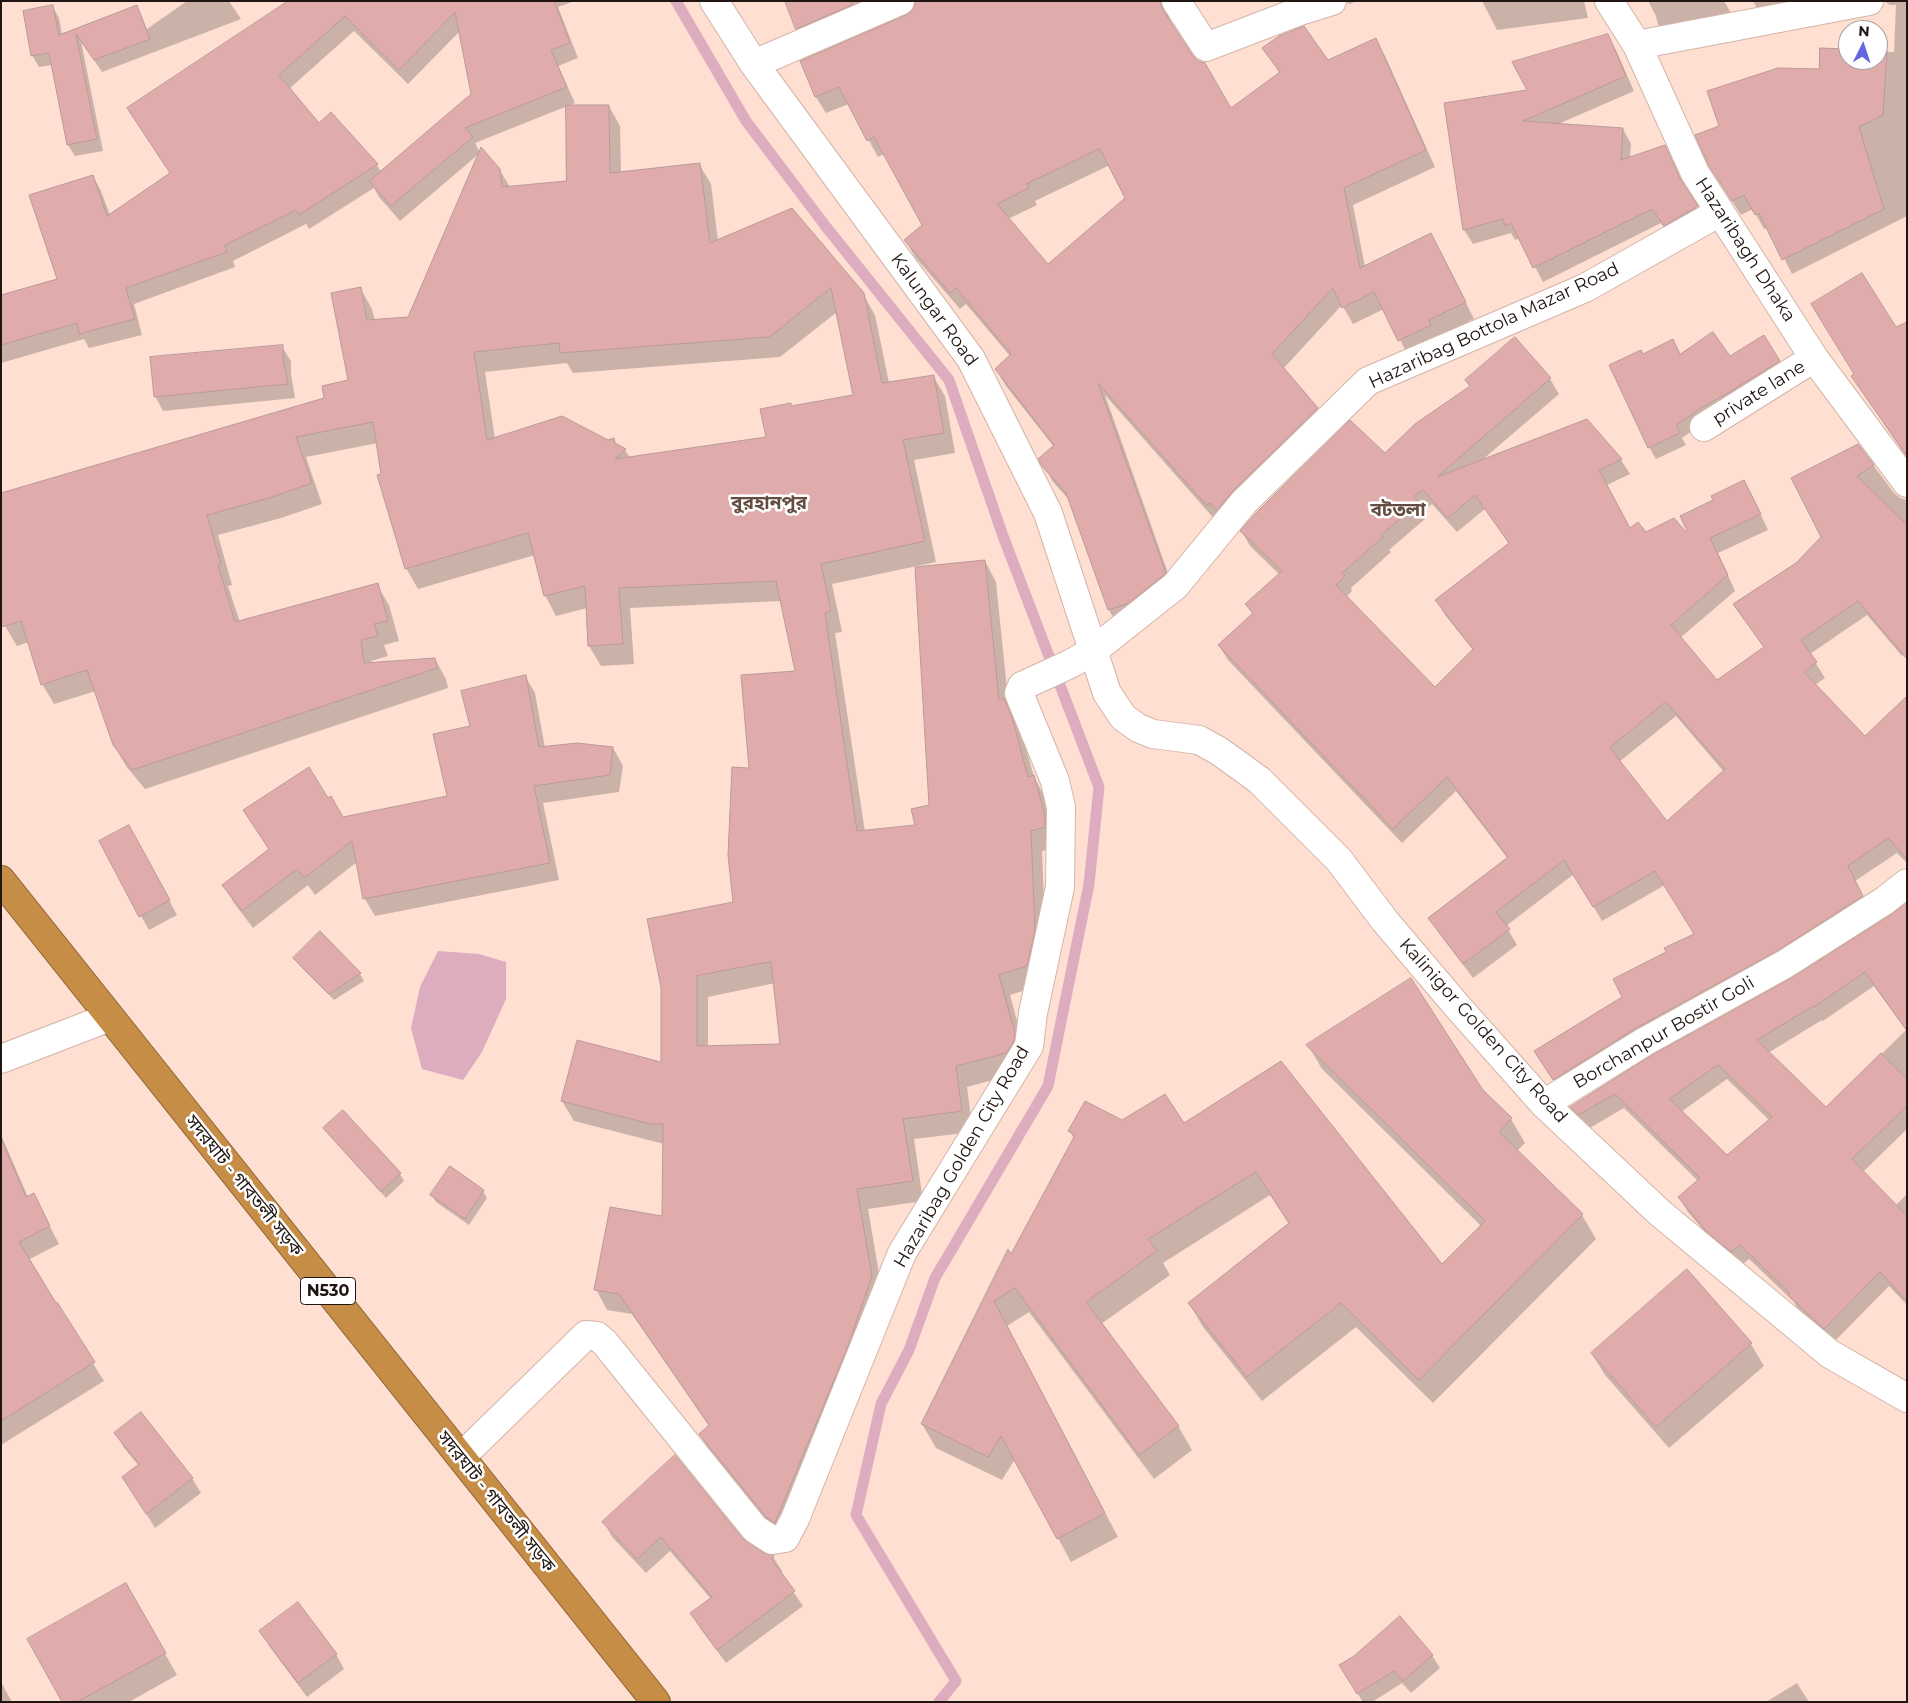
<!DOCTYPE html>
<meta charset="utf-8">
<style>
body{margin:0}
#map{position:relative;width:1908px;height:1703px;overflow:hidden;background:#fedfd2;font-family:Montserrat,sans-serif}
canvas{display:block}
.frame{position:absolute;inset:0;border:2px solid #201511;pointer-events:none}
.north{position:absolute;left:1838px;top:20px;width:50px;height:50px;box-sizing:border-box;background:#fff;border:1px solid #a6a1a0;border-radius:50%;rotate:4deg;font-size:14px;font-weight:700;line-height:20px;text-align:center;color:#201511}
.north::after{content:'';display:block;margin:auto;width:18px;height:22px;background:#6566df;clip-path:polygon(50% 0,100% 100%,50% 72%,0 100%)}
</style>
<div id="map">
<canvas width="1908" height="1703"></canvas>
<div class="frame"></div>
<div class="north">N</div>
</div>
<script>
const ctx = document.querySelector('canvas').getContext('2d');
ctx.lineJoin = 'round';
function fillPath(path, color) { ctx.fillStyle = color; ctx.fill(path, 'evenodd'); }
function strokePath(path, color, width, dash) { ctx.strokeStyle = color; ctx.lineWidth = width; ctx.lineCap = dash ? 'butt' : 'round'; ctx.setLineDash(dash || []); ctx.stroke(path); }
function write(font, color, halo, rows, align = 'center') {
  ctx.font = font + ' Montserrat,"Noto Sans Bengali",sans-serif'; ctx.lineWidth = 5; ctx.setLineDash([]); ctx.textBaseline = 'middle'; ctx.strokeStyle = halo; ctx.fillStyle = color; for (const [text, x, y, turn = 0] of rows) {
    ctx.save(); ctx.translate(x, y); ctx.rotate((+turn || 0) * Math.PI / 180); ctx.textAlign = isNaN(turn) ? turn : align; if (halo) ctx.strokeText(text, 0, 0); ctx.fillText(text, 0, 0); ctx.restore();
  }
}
const water = new Path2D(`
 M438,951l41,3 27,8v37l-24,53 -19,28 -41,-11 -11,-41 9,-41z`);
const shadow = new Path2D(`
 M187,1h42l12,18 -139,53 -21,-31 22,110 -28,5 -7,-11 -16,-80 -13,2 -7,-12 20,-49 7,12 3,17 74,-28 11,22z
 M290,1h285l-17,6 20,51 -20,8 17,37 -100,40 5,10 -80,68 -21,-24 -5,-9 -65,41 -3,-5 -73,37 2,6 -101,37 8,31 -53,13 -5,-9 -83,24v-67l58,-16 34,-104 8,15 9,24 60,-42 -42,-64zM354,31l54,53 52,-53 12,63 -91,78 -4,-7 -46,-51 -12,11 -30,-36z
 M786,1h382l5,8 -4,10 2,5 60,86 49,-36 -16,-26 63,13 49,-21 9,16 50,111 -82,38 12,62 75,-16 34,68 -37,18 -28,20 -25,-48 -31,15 -11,-19 -59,64 34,40 9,17 -109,96 -112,-127 69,195 -56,36 -9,-16 -38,-108 -18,-20 -10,-18 11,-17 -48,-61 -10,-17 14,-13 -44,-52 -6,5 -45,-52 -9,-16 18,-16 -40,-71 -6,3 -29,-53 -23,9 -10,-16 -14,-35 105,-46 7,-5 2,-7 -4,-2 -105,43 -10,-17zM1110,165l17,34 -79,67 -40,-47 29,-14 -2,-4z
 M1290,1h66l-6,3 -5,-2z
 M1482,1h102l4,17 -91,12z
 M1648,1h76l7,12 -60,33 -13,-21 -2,-9z
 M1753,1h58l-49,17z
 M1884,1h23v215l-115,58 -24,-47 -4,2 -11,-20 -12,6 -22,-34 2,-54 99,-57 28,-20v10h30v-8h16l2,-47h-6z
 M1607,35l9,15 18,41 -78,34 67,4 8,15 -1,14 34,-12 22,45 19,30 -32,19 -12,-17 -118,59 -23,-44 -5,2 -4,-7 -38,11 -9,-14 65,-139z
 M609,106l11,20 1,47 78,-9 12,20 7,57 145,53 12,21 14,68 44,-7 12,20 10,57 -41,7 22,102 -104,22 10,48 -7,1 30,199 52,-6 14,-20 54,-245 11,21 13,127 14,29 11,39 11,20 11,50 -14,4 4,100 -8,35 -28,9 16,59 -8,19 -51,14 6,45 -59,7 9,62 -55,8 15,88 -104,240 -67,-82 -12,-21 9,-8 -77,-112 -25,-4 -11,-21 68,-71v-74l-90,-23 -12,-20 100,-38v-77l72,-83 17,-134 46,-97 -16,-71 -151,7 4,56 -33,2 -12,-20 -2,-38 -31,8 -11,-21 -10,-40 -117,34 -12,-21 -23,-93 -5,-32 -72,14 16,47 -41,14 -63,17 14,50 -4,1 12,36 137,-37 12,20 10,36 -15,4 4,11 -17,5 1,2 63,-4 11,20 2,9 -303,101 -19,-23 -12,-21 -18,-54 -42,13 -12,-20 -13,-42 -12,4 -12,-20 344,-245 12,-92 11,20 3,12 34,-3 90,-149 11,18 58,-5zM837,312l17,84 -62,11 -2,-3 -23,34 -137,20 -5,-8 -8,-4 -3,-6 -119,-1 -10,-67 82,-9 6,10 207,-16zM775,983l6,63 -73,1v-50z
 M1907,323v135l-45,-67 34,-63z
 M1515,338l35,41 9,15 -78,67 106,-41 34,40 9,14 -23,11 23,45 15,3 41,1 66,-38 16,34 -50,23 17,38 -55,47 37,44 47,-34 -29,-43 61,-41 26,-26 36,-93 36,48 6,5 7,2v152l-5,4 -35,-41 -57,39 15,24 -10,7 50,53 42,-23v148l-10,-10 -42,28 15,30 -308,183 -17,-28 79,-69 43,-45 28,-17 -30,-50 -63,36 -28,-47 -68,52 11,19 -44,33 -34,-45 -9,-15 78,-59 -52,-68 -54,52 -174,-183 -9,-14 34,-31 -6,-11 33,-29 -30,-29 -8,-14 143,-77 86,-68 -4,-7zM1432,504l25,28 28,-23 24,35 -73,56 9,15 28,35 -38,39 -89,-92 6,-6 -1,-3 40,-36 -2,-2 36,-31 -3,-6zM1676,716l48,56 -57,50 -48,-60z
 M282,347l9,14v13l4,24 -132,13 -8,-15z
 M1680,355l99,6 7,12 -76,45 -28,20 4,7 -30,14 -7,-12 -6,-91z
 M525,676l10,17 10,55h68l10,18 -4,26 -76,11 16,77 -184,36 -10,-17 -8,-37 -42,33 -7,-10 -55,43 -19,-25 -10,-18 45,-35 -25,-40 83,-11 15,19 106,-21 24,-70z
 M137,841l40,74 -28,15 -8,-14z
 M1907,905v224l-44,43 32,34 12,-12v111l-18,-19 -56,57 -35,-33 -4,-8 -45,-43 -8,7 -24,-20 -29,-34 -9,-15 19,-16 -74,-73 -36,21 -8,-7 -9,-15 223,-129zM1874,986l32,44 -80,79 -58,-56 54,-33 1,1zM1727,1079l43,42 -43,36 -46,-45z
 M320,933l40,41 4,7 -30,19 -35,-35 -4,-7z
 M1308,1045l174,46 29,28 14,24 -8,8 65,64 14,24 -163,164 -77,-76 -94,74 -59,-74 -14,-24 100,-79 -19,-29 -107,68 7,12 -69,49 77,102 14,24 -38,29 -125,-167 -22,14 111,211 -47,25 -56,-103 -13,21 -66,-32 -14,-24 152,-285 -4,-8 52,-9 61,3 259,141 40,-39 -160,-158z
 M343,1112l57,62 4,7 -18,17 -57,-63 -4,-7z
 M1,1135l27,62 5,-3 26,50 -31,16 76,121 -103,64z
 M483,1191l4,7 -18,27 -33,-23 -4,-7z
 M1751,1344l13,22 -95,82 -64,-73 -13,-21z
 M116,1433l76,45 9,15 -46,35 -23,-37 7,-25 -15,-18z
 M604,1522l138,18 21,14 10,3 9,14 -1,3 22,32 -77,57 -26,-35 -8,-14 19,-15 -41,-48 -24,22 -34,-36z
 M126,1585l51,90 -48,27h-65z
 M261,1631l75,23 8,15 -37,28 -38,-51z
 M1432,1655l8,13 -29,25 -9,-10 -30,19h-9l-15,-23z
 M1,1682l11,20h-11z
 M1797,1683l12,19h-43z`);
const stream = new Path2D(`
 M676,1l70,120 81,107 122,152 54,156 96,251 -10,97 -41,202 -113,192 -26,72 -28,54 -25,111 100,166 -17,21`);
const building = new Path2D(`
 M288,1h266l16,42 -19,7 16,37 -102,41 8,9 -82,69 -22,-25 102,-87 -16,-82 -56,58 -54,-54 -66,59 40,48 12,-11 47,52 -79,51 -3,-5 -71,35 2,7 -101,36 9,31 -56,15 -2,-11 -76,22v-50l56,-16 -28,-84 64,-20 14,41 63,-43 -43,-65z
 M785,1h65l2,4 -56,24z
 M916,1h244l3,9 30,46 5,5 7,2 26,45 49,-36 -18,-24 17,-12 25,-10 24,34 48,-22 50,112 -82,38 16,80 71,-35 35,69 -37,18 2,5 -33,16 -24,-49 -32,16 -9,-20 -61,66 46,54 -85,83 -16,19 -8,-7 -2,3 -109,-123 68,190 -37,30 -21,7 -42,-117 -25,-28 -3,-6 16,-14 -59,-76 16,-15 -55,-66 -6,5 -46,-53 18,-15 -48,-88 -7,4 -28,-54 -24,10 -15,-36 106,-46 7,-5zM1100,149l25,49 -77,66 -51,-60 32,-16 -2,-4z
 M53,5l6,30 78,-30 13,34 -56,21 -18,-26 21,105 -30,6 -18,-92 -18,3 -8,-45z
 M1608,34l18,42 -103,45 100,7 -2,32 44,-15 16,35 17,26 -34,20 -12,-17 -119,59 -22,-45 -6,3 -2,-7 -40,11 -19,-127 83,-13 -15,-28z
 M1820,48l28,1v11h30v-10l9,1 -4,64 -24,12 25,82 -102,51 -23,-47 -4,2 -11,-20 -12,6 -23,-35 -14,-31 24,-9 -12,-35 71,-23 41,1z
 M566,105h43l1,68 90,-10 10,80 82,-35 72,85 18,90 52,-8 10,58 -41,7 22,101 -104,23 10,47 -6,2 32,218 58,-6 -4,-16 18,-4 -14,-238 70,-7 14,140 5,-1 8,18 16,60 6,-2 11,41v11l-14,4 4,99 -8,36 -28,9 16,58 -1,8 -8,12 -50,13 6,45 -59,8 10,62 -56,8 15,87 -24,70 -73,177 -9,-6 -67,-83 10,-9 -90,-131 -25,-4 16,-83 52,9 1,-92h-13l-89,-23 16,-61 84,22v-75l-14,-68 86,-17 -5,-47 4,-88 17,1 -8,-93 54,-4 -19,-90 -157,7 4,56 -35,2 -3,-60 -41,10 -16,-63 -123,36 -28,-94 4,-1 -8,-52 -77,15 16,46 -43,15 -62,17 14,49 -3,1 17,57 143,-39 10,38 -14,3 4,12 -17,4 3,23 71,-5 2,10 -305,102 -19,-25 -26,-75 -46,15 -20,-64 -20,6v-134l323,-95 -2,-12 26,-6 -17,-87 30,-6 6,33 41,-3 73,-170 19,22 2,18 64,-6zM831,288l22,107 -62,11v-3l-31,6 6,28 -151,22 11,-10 -11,-6 -1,-5 -6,2 -46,-24 -75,24 -13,-88 85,-9 1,10 209,-16zM771,962l9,82 -83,2v-70z
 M1862,273l34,54 11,-5v134l-56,-80 3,-2 -43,-70z
 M1713,332l17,24 34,-21 16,26 -57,35 -19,10 -28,19 4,8 -32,15 -39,-83 32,-15 2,4 30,-15 7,15z
 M1515,337l36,41 -114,99 150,-58 35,40 -23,11 31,58 8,-6 8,10 28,-14 12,14 1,-1 -7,-15 33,-16 -2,-4 33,-16 17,34 -51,24 18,37 -57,50 46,55 47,-33 -31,-43 63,-41 25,-26 -30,-59 67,-34 16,21 -17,11 50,49v134l-49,-58 -57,39 16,22 -13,10 61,64 42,-40v163l-19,-21 -40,28 15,30 -86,55 -141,77 -83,52 -19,-29 88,-54 -9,-18 53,-27 -2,-4 30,-14 -39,-63 -62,36 -29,-47 -68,52 14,17 -47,35 -35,-46 80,-61 -61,-80 -54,52 -175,-184 35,-32 -8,-9 37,-33 -42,-40 16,-18 94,-93 35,33 30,-29 55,-38 -5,-6zM1423,490l25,28 27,-23 34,48 -74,57 38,49 -38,38 -99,-102 9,-9 -3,-3 41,-36 -2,-2 37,-32 -4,-6zM1666,702l59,67 -58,52 -57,-73z
 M283,345v14l5,25 -134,13 -4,-40z
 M526,675l13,72 38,-4 36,4 -3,28 -76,11 16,77 -187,36 -11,-58 -48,37 -7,-9 -55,42 -20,-26 47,-36 -26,-39 66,-43 19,31 3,-2 12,21 104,-21 -14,-62 37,-8 -9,-35z
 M129,825l41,75 -31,17 -40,-76z
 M1907,903v128l-42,-59 -51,35 -1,-1 -56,34 69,67 55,-54 26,26v27l-55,53 55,57v85l-27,-29 -56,57 -36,-34 2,-2 -50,-48 -9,7 -24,-20 -29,-35 22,-19 -85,-84 -37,21 -8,-8 82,-52 141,-78 99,-63zM1718,1065l54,52 -45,38 -57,-56z
 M320,931l41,42 -32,21 -36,-36z
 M1411,978l72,112 29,28 -13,14 84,82 -164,166 -78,-77 -94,74 -59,-74 101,-80 -33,-51 -108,67 9,12 -71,51 93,124 -40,29 -124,-167 -21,13 111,212 -48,26 -56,-103 -13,21 -67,-33 87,-175 3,5 64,-119 -7,-4 17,-30 37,19 43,-26 19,29 97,-62 161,203 43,-43 -179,-176z
 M343,1110l58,63 -20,19 -58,-64z
 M1,1138l25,59 8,-4 16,33 -31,16 37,61 1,-1 38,60 -94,59z
 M450,1166l34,24 -19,29 -35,-24z
 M1687,1269l65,74 -96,84 -65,-74z
 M141,1412l52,66 -47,36 -24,-37 17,-13 -25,-31z
 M675,1455l68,84 21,14 10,2 -2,5 23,31 -78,59 -27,-37 22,-16 -51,-60 -24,22 -35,-37z
 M126,1583l40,70 -89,49h-15l-35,-63z
 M298,1602l39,52 -39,29 -39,-52z
 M1400,1616l33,39 -30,26 -9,-10 -37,23 -18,-29 15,-9z`);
const minor = new Path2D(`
 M714,1l40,63 217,295 77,154 59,180 16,24 15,11 15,6 46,6 20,11 40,29 80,80 46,61 72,85 87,98 116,109 170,141 77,44
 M1176,1l30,46 94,-36 32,-10
 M1609,1l28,44 58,128 119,185 93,125
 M1637,45l232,-44
 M754,64l146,-63
 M1704,427l110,-69
 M1,1059l109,-42
 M1544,1104l100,-62 141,-78 99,-63 23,-18
 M461,1457l125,-122 11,1 8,7 150,186 17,11 13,-2 10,-19 107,-266 127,-207 4,-33 27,-126 1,-80 -6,-26 -36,-88 3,-7 48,-22 23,-13 82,-65 69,-84 124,-121 217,-93 135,-76`);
const highway = new Path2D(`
 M1,880l655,822`);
const shields = [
 [328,1291,55]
];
const shieldNames = [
 ["N530",328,1291]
];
const streetNames = [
 ["Hazaribagh Dhaka",1745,250,57],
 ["Kalungar Road",934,310,54],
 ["Hazaribag Bottola Mazar Road",1494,326,-25],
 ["private lane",1759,393,-32],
 ["Kalinigor Golden City Road",1483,1031,48],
 ["Borchanpur Bostir Goli",1664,1033,-30],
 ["Hazaribag Golden City Road",962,1157,-60],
 ["সদরঘাট - গাবতলী সড়ক",244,1186,51],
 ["সদরঘাট - গাবতলী সড়ক",496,1502,51]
];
const neighbourhoodNames = [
 ["বুরহানপুর",769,503],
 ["বটতলা",1398,510]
];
fillPath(water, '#ddacbf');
fillPath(shadow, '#0003');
strokePath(stream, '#ddacbf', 11);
fillPath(building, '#e0acab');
strokePath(building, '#ba9999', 1);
strokePath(minor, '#d3b5a8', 30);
strokePath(highway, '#8c6334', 30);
strokePath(minor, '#fff', 28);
strokePath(highway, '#c68d47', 28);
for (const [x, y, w] of shields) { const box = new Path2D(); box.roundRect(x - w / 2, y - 13.5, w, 27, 4); ctx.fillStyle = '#fff'; ctx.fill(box); strokePath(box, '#201511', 1); }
write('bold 16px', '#201511', null, shieldNames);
write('18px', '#201511', '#fff', streetNames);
write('bold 19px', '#654c41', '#fff', neighbourhoodNames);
</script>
